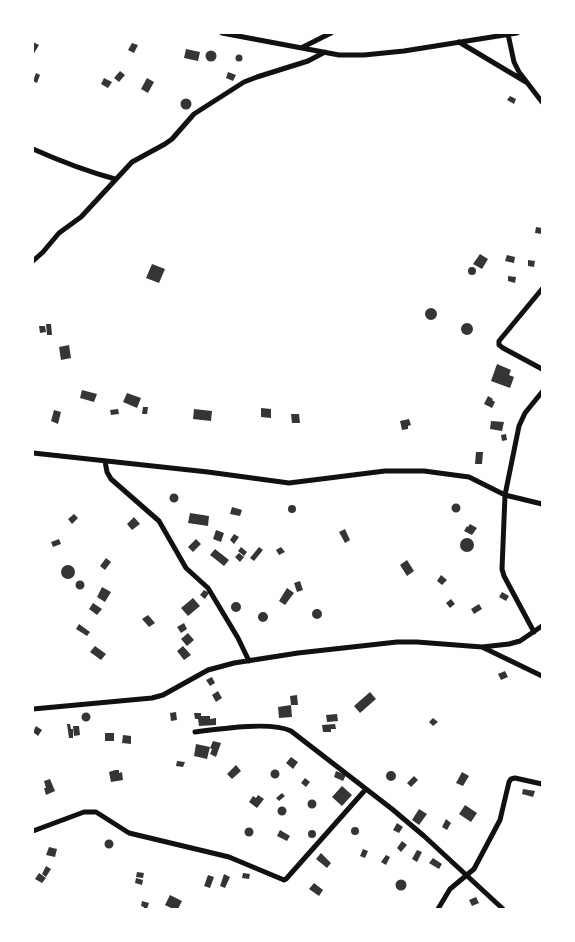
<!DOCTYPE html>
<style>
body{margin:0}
#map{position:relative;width:575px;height:942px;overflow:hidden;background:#fff;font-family:Montserrat,sans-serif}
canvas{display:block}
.frame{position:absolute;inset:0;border:34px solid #fff;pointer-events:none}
</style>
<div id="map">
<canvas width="575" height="942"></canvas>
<div class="frame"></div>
</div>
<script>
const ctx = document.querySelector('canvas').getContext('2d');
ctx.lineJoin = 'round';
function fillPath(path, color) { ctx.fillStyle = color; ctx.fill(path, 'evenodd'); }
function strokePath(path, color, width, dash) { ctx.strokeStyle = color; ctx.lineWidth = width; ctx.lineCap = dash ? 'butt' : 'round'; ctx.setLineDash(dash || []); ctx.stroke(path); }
const building = new Path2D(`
 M33,42l6,3 -6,10z
 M132,43l6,2 -4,8 -6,-3z
 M186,49l14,3 -2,9 -14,-3z
 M205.5 56a5.5 5.5 0 1 1 11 0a5.5 5.5 0 1 1-11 0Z
 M235.5 58a3.5 3.5 0 1 1 7 0a3.5 3.5 0 1 1-7 0Z
 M120,71l5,4 -6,7 -5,-4z
 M228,72l8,3 -3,6 -7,-3z
 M36,73l4,2 -3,8 -4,-2z
 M104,78l8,4 -4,6 -7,-4z
 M147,78l7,4 -6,11 -7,-4z
 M510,96l6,3 -2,5 -7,-4z
 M180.5 104a5.5 5.5 0 1 1 11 0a5.5 5.5 0 1 1-11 0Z
 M536,227l6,1v6l-7,-1z
 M480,254l8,5 -6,10 -9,-5z
 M507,255l8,2 -1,6 -9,-2z
 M528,260l7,1 -1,6 -6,-1z
 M152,264l13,5 -6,14 -13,-5z
 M468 271a4 4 0 1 1 8 0a4 4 0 1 1-8 0Z
 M508,276l8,1 -1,6 -7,-2z
 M425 314a6 6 0 1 1 12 0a6 6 0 1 1-12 0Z
 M461 329a6 6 0 1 1 12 0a6 6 0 1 1-12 0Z
 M46,324h5l1,11h-5z
 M39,326h6l1,6 -6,1z
 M69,345l2,13 -10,2 -2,-13z
 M497,364l14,6 -2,5 5,2 -4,11 -19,-7z
 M82,390l15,4 -3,8 -14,-4z
 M127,393l14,5 -4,10 -14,-6z
 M488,396l5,3 -1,1 3,2 -3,6 -8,-4z
 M143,407h5l-1,7h-5z
 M261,408l10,1v9l-10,-1z
 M118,409l1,5 -8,1 -1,-5z
 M194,409l18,2 -1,10 -18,-2z
 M54,410l7,2 -3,12 -7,-3z
 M291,414h8l1,9h-8z
 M409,419l2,6 -3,1v3l-6,1 -2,-9z
 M491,421l13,1 -2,9 -12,-2z
 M506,434l1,6 -5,1 -1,-6z
 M476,452h7l-1,12h-7z
 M169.5 498a4.5 4.5 0 1 1 9 0a4.5 4.5 0 1 1-9 0Z
 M451.5 508a4.5 4.5 0 1 1 9 0a4.5 4.5 0 1 1-9 0Z
 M288 509a4 4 0 1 1 8 0a4 4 0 1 1-8 0Z
 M232,507l10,3 -2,6 -10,-2z
 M190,513l19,3 -1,10 -20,-3z
 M74,514l4,4 -6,6 -4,-5z
 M134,517l6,7 -8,6 -5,-6z
 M470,524l7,4 -5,7 -8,-4 3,-5 1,1z
 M345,529l5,11 -5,3 -6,-11z
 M216,530l8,3 -3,9 -8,-3z
 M234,534l5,3 -5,7 -4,-4z
 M460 545a7 7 0 1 1 14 0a7 7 0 1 1-14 0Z
 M59,539l2,5 -8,3 -2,-5z
 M196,539l5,5 -8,8 -5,-5z
 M241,547l6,5 -3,4 -6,-5z
 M259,547l4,3 -9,11 -4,-3z
 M281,547l4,5 -6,3 -3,-5z
 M215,549l14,11 -5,6 -14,-11z
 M239,553l5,4 -4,5 -5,-5z
 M106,558l5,4 -6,8 -5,-4z
 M407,560l7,11 -7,5 -7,-11z
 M61 572a7 7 0 1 1 14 0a7 7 0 1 1-14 0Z
 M441,575l6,5 -5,5 -5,-4z
 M75.5 585a4.5 4.5 0 1 1 9 0a4.5 4.5 0 1 1-9 0Z
 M300,581l3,9 -6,2 -3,-9z
 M102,587l9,5 -6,10 -8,-5z
 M287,588l7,5 -9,12 -6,-4z
 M204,590l5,3 -4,6 -5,-4z
 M502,592l7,4 -3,5 -7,-4z
 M193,598l7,8 -12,10 -7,-8z
 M451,599l4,5 -5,4 -4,-5z
 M231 607a5 5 0 1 1 10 0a5 5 0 1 1-10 0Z
 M93,603l9,6 -5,6 -8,-6z
 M479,604l3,5 -8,5 -3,-5z
 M312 614a5 5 0 1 1 10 0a5 5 0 1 1-10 0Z
 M258 617a5 5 0 1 1 10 0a5 5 0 1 1-10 0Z
 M148,615l7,8 -6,4 -7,-8z
 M184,623l3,6 -6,4 -4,-6z
 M79,624l11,8 -3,4 -11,-7z
 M188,633l6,7 -7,6 -6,-7z
 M95,646l11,8 -5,6 -11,-8z
 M183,646l8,9 -7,5 -7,-9z
 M505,671l3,6 -7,3 -3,-6z
 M212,677l3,6 -5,3 -4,-6z
 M218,691l4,7 -6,4 -4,-7z
 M370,692l6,7 -16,14 -6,-7z
 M297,695l1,10h-7l1,12 -13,1 -1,-11 13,-2 -1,-9z
 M176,712l1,8 -6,1 -1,-8z
 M81.5 717a4.5 4.5 0 1 1 9 0a4.5 4.5 0 1 1-9 0Z
 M194,713h7v3h9v3l6,-1v7l-17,1 -1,-7h-3z
 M337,714l1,7 -11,1 -1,-7z
 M433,718l5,4 -5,4 -4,-4z
 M67,724h3l1,5h2v9h-4z
 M335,724l1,5h-5v3h-8l-1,-7z
 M36,726l6,4 -4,6 -5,-4z
 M73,726h6l1,9 -6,1z
 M105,733h9v8h-9z
 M123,735l8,1v8l-9,-1z
 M213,741l8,2 -5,14 -6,-3 2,-5 -2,-1z
 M196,744l14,3 -3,12 -13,-3z
 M291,757l7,5 -5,7 -7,-6z
 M177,761l8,1 -2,5 -7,-1z
 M236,765l5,6 -9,8 -5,-5z
 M270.5 774a4.5 4.5 0 1 1 9 0a4.5 4.5 0 1 1-9 0Z
 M115,770h4v3l3,-1 1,8 -12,2 -2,-10z
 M336,771l10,4 -3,6 -9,-4z
 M386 776a5 5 0 1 1 10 0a5 5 0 1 1-10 0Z
 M462,772l7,4 -6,10 -7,-3z
 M414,776l4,4 -7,7 -4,-4z
 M305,778l5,4 -4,5 -5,-4z
 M50,779l5,12 -9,4 -2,-7h2l-2,-7z
 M342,786l10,9 -10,11 -10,-9z
 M523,789l12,2 -2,6 -11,-3z
 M282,793l3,3 -6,5 -3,-3z
 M258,795l6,4 -7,9 -8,-6 4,-6 3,2z
 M307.5 804a4.5 4.5 0 1 1 9 0a4.5 4.5 0 1 1-9 0Z
 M465,805l12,8 -6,9 -12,-8z
 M277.5 811a4.5 4.5 0 1 1 9 0a4.5 4.5 0 1 1-9 0Z
 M419,809l8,5 -8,11 -7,-5z
 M446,819l5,4 -4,7 -5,-3z
 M397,823l6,4 -4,6 -6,-3z
 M351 831a4 4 0 1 1 8 0a4 4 0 1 1-8 0Z
 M244.5 832a4.5 4.5 0 1 1 9 0a4.5 4.5 0 1 1-9 0Z
 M308 834a4 4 0 1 1 8 0a4 4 0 1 1-8 0Z
 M280,830l10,6 -3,5 -10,-5z
 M104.5 844a4.5 4.5 0 1 1 9 0a4.5 4.5 0 1 1-9 0Z
 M402,841l5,4 -6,7 -4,-4z
 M49,847l8,2 -2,8 -9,-2z
 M363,849l5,2 -3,7 -5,-2z
 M417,850l5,2 -5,10 -5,-3z
 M321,853l10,10 -4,5 -11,-9z
 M386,855l4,2 -4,8 -5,-3z
 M433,858l9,6 -3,5 -10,-6z
 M46,866l5,3 -5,8 -4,-3z
 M137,872l7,1 -1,5 -7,-1z
 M39,873l7,5 -4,5 -7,-4z
 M243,873l7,1 -1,5 -7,-1z
 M224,874l6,3 -5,11 -5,-2z
 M208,875l6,2 -4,11 -6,-2z
 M136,878l7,2 -1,5 -7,-2z
 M395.5 885a5.5 5.5 0 1 1 11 0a5.5 5.5 0 1 1-11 0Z
 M314,883l9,7 -4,6 -10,-7z
 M170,895l12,6 -4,8h-5l-8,-4z
 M476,897l3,6 -7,3 -3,-6z
 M142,901l7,2 -2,6h-4l1,-2 -3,-1z`);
const minor = new Path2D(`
 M222,33l117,22h25l40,-4 113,-18
 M508,34l6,28 5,10 23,30
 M459,42l67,40
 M301,48l30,-15
 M33,149c27,12 53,22 82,30
 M33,261l10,-9 16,-19 22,-16 51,-55 33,-18 7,-5 22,-25 50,-32 13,-5 51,-16 17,-9
 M542,289l-43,52v4l4,3 39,21
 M33,453l175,19 81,11 96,-12h39l45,6 36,18 37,9
 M105,461l2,11 4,7 48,42 27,47 22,20 30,50 11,23
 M534,632l-30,-56 -2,-7 3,-74 14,-69 6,-13 17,-21
 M482,647l60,29
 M33,709l119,-11 11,-3 45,-25 26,-7 64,-10 99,-11h20l65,5 27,-3 11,-3 22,-15
 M195,732c23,-3 76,-11 96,-1l101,78 32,27 79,73
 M33,831l51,-19h12l33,21 100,24 55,23 2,-1 80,-90
 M438,909l12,-20 24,-20 26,-49 9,-38 2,-3 4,-1 27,6`);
fillPath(building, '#353535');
strokePath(minor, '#111', 5);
</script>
